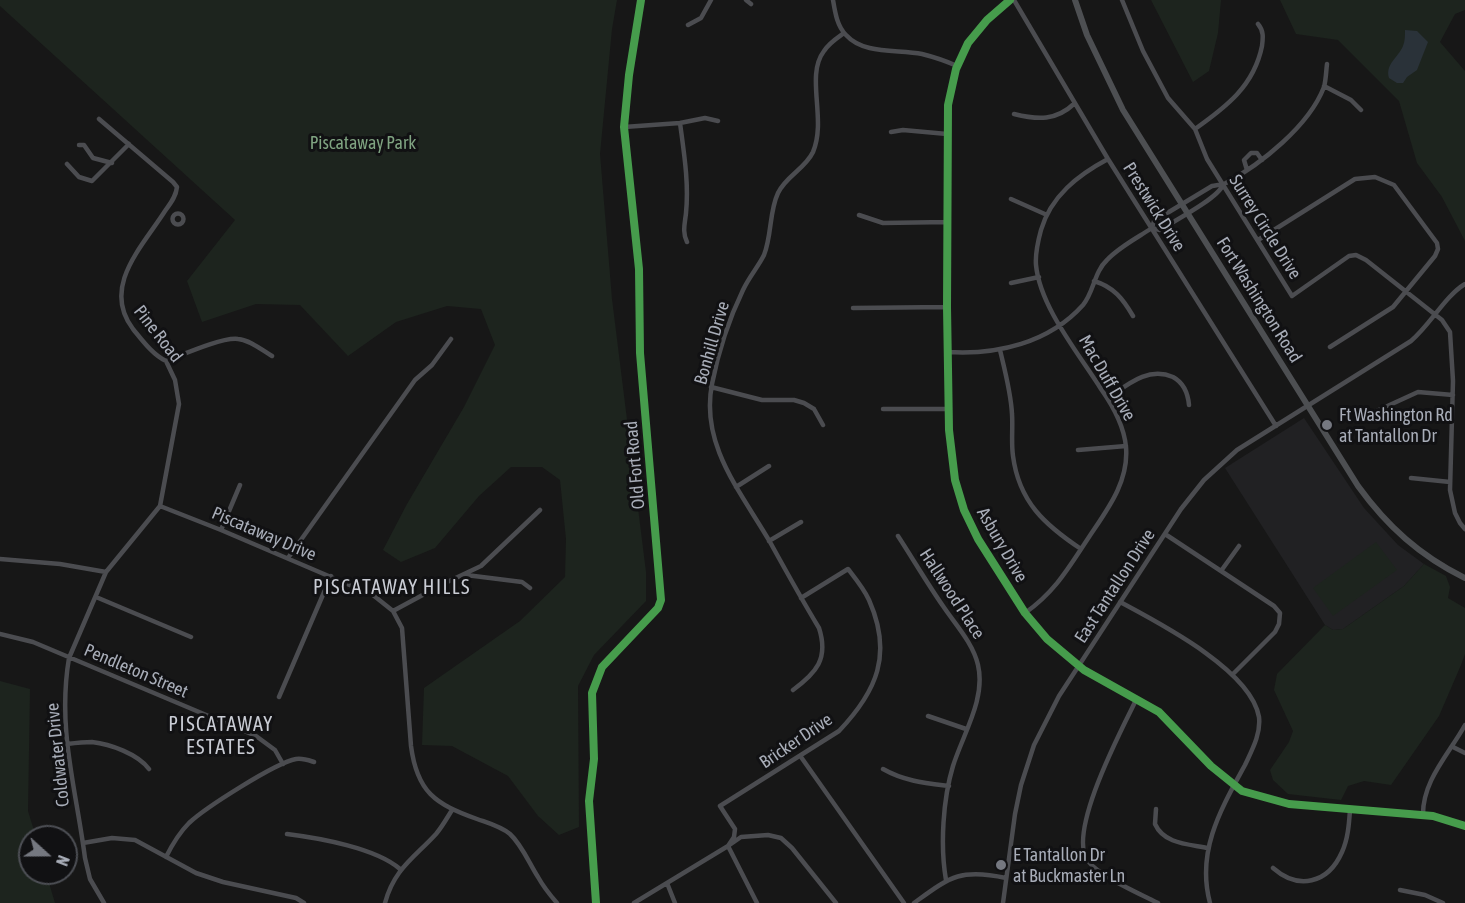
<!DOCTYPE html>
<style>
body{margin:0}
#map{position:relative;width:1465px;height:903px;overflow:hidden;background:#171717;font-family:"Asap Condensed",sans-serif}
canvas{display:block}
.north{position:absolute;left:18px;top:825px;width:60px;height:60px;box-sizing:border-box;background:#111113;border:2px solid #4d4f55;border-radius:50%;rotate:111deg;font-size:16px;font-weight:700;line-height:24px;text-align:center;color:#a8adb8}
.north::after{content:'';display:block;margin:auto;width:21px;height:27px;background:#757880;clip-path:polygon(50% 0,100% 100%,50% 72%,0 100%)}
</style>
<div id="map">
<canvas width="1465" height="903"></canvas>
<div class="north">N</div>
</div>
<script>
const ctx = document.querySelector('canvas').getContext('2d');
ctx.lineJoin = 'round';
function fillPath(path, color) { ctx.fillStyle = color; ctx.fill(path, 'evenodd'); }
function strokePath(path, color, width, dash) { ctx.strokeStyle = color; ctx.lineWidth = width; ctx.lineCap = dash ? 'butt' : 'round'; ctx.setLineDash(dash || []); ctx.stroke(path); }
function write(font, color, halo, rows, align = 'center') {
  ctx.font = font + ' "Asap Condensed",sans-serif'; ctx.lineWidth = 6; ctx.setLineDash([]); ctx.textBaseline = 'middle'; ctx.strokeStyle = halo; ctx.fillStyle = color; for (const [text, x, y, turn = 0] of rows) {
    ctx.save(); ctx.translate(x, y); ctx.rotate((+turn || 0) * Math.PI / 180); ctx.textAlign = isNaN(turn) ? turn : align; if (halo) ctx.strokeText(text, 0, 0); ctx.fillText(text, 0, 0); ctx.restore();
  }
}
const built = new Path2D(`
 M1304,418l60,90 34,37 26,19 -20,22 -61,43 -10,1 -8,-5 -100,-157z`);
const green = new Path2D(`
 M0,0h617l-5,29 -12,125 12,145 34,273v29l-52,54 -16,31 1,141 -20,8 -21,-19 -30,-40 -56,-30 -30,-1 2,-57 96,-67 45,-44 1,-38 -6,-59 -18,-13h-31l-32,29 -44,52 -34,14 -18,-12 24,-46 57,-97 31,-62 -14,-36 -34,-3 -51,16 -48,34 -48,-51 -44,-1 -54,18 -15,-41 48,-61 -235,-214z
 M1151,0h70l-3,33 -9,38 -16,11z
 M1280,0h185v10l-10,4 -15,28 25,29v170l-23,-44 -25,-34 -18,-62 -61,-61 -42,-6z
 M1376,542l21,28 -64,46 -20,-28z
 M1424,564l22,12 4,11 -2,11 17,10v46l-4,11 -22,51 -48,69 -27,-4 -16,5 -7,14 -53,-6 -15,-14 -3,-10 19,-28 4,-11 -19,-41 3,-16 48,-49 8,5 10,-1 61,-43z
 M0,681l30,8 -2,122 8,26h-6v36h16l9,30h-55z`);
const water = new Path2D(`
 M1405,30l12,1 11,11 -11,28 -10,7 -4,6h-6l-8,-5c-4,-14 9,-20 14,-32 2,-5 2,-10 2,-16z`);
const minor = new Path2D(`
 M746,0l5,4
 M833,0c2,12 4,26 13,35 18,20 52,14 76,19 12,3 24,7 35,12
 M1010,0l-23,20 -19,23 -12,26 -8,36 -1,202 2,123 6,50 9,30 14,29 47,74 22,26 37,31 75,42 52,54 31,25 47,13 144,12 32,10
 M1014,0l94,159 168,267
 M1122,0l21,51 25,47 27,31 12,30 85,137 57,-40 7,-1 10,5 76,60 8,12 3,49 -3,109 5,23 5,10 5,6
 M688,25l13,-7 10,-18
 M1324,86l27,14 10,10
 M1014,114c24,6 42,7 61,-11
 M99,119l74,63 4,5c-1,10 -7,17 -12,24 -23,36 -64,76 -32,118 9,11 20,26 33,32l9,19 4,24 -19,102
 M680,123c4,30 9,60 6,90 -1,10 -4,19 1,29
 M624,127l56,-4 25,-5 13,3
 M1195,129c31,-22 59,-43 67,-83 1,-8 2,-15 -4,-22
 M891,132l12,-2 44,4
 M79,145h5l9,13 19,5
 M67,164l12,13 13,4 37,-37
 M1247,170l-3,-10 7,-7h6l5,7
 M1011,199l36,16
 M172.5 219a5.5 5.5 0 1 1 11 0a5.5 5.5 0 1 1-11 0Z
 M859,215l24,8 64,-1
 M1152,228l8,2c14,-9 57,-31 63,-45
 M1258,240l97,-61 20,-2 19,8 43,58 1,6 -3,7 -42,51 -63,40
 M1094,281c20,6 29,18 39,35
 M1011,283l28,-6
 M853,308l94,-1
 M1000,350c5,21 11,43 12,64 1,14 -1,28 1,42 6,46 32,69 68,93
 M948,352c49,3 101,-9 135,-47 11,-13 11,-33 24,-45 12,-13 30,-22 45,-32l2,-7 58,-35c5,-1 9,-1 14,-3 35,-19 83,-57 98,-96 2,-7 2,-15 3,-23
 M166,361c16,-6 56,-24 72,-22 12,1 24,11 34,17
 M711,387l51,13h32l10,3 10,6 9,16
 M1108,398c19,-13 40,-32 65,-21 11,6 15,17 16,28
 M883,409h65
 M1370,414l48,-22 35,3
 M1078,450l48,-4
 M1411,478l39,4
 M736,487l33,-21
 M221,530l19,-45
 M1165,534l109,72 6,7 -1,11 -4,8 -43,43
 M898,536c15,23 29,47 45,70 12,18 30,37 35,59 8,34 -15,69 -25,101 -10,33 -13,80 -7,114
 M769,541l32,-19
 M288,558l127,-178 17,-15 19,-26
 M0,559l60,5 46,8
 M1221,571l18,-25
 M466,575l56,7 8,6
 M96,597l95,40
 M1120,602c39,21 131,68 139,115 2,17 -7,33 -14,48 -24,44 -49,86 -35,138
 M393,611l50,-27 38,-18 59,-56
 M1025,613c31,-22 44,-46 64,-76 18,-27 40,-55 37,-90 -2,-22 -13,-41 -25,-58 -22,-35 -61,-82 -65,-124 -1,-12 2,-24 5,-35 10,-34 37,-55 67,-71
 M0,634l33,8 223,94 19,14 8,14
 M793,690c23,-17 36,-31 26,-62 -17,-28 -33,-57 -49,-86 -29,-50 -70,-97 -58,-158 6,-31 17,-65 31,-94 6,-13 15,-23 21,-35 8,-20 5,-43 14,-62 8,-17 27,-24 35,-41 14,-33 -8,-76 11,-101 5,-8 13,-13 20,-18
 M279,697l52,-121
 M1137,698c-14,29 -71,135 -49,163 11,15 52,33 70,42
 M928,716l38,13
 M67,744c8,-1 17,-2 25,-2 18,2 46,12 57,27
 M1453,747l12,6
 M801,757l103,146
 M883,769c21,12 42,14 66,17
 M1156,809l-1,15c9,20 33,20 53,24
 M1423,816c-1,-35 26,-62 42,-91
 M287,834c32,4 89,14 113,35
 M83,843l29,-5 23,2 61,33 27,9 73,16 8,5
 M166,857c6,-12 13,-24 23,-34 16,-15 86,-60 107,-64 7,-1 12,1 18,3
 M1273,868c25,22 55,16 69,-16 6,-13 7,-28 8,-42
 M667,883l8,20
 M1400,890l25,5 18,8
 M104,903l-14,-24 -5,-21c-9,-70 -28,-129 -16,-200l37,-86 54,-66 61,24 152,65 20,16 9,17 9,118c6,46 24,58 66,73 11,4 23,7 33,15 12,11 19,29 28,43 5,9 12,18 19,26
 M385,903c9,-34 29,-45 51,-69 6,-7 11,-16 16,-24
 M634,903l94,-57 6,-9 1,-8 -15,-23 119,-75c38,-40 54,-77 30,-131 -5,-11 -14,-22 -21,-31l-47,29
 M757,903l-29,-57 13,-9 27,-2 13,3 11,10 44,55
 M914,903c36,-26 46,-35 92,-25
 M1003,903l12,-89 6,-29 13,-40 25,-49 122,-187 23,-29 33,-30 174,-109c20,-17 34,-45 54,-57`);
const major = new Path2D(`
 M1075,0l12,35 36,75 235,376c29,40 62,70 107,92
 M596,903l-7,-102 5,-42 -2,-66 10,-26 56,-59 3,-8 -21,-247 -1,-84 -15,-142 5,-52 12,-75`);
const cycleway = new Path2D(`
 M1010,0l-23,20 -19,23 -12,26 -8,36 -1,202 2,123 6,50 9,30 14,29 47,74 22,26 37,31 75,42 52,54 31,25 47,13 144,12 32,10
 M596,903l-7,-102 5,-42 -2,-66 10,-26 56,-59 3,-8 -21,-247 -1,-84 -15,-142 5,-52 12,-75`);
const markers = [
 [1327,425,6,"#757880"],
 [1001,865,6,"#757880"]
];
const parkNames = [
 ["Piscataway Park",363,143]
];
const streetNames = [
 ["Prestwick Drive",1154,207,58],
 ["Surrey Circle Drive",1265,227,58],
 ["Fort Washington Road",1259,300,58],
 ["Pine Road",158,334,52],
 ["Bonhill Drive",712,343,-74],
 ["Mac Duff Drive",1107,378,60],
 ["Old Fort Road",635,465,-95],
 ["Piscataway Drive",264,534,23],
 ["Asbury Drive",1002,545,60],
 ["East Tantallon Drive",1115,586,-57],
 ["Hallwood Place",952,594,57],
 ["Pendleton Street",136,671,23],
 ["Bricker Drive",796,741,-34],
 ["Coldwater Drive",58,755,-96]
];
const poiNames = [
 ["Ft Washington Rd",1339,415],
 ["at Tantallon Dr",1339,436],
 ["E Tantallon Dr",1013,855],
 ["at Buckmaster Ln",1013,876]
];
const neighbourhoodNames = [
 ["PISCATAWAY HILLS",392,588],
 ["PISCATAWAY",221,725],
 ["ESTATES",221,748]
];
fillPath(built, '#212123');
fillPath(green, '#1d241e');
fillPath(water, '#2a3239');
strokePath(minor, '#4b4c50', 4.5);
strokePath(major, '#4d4f52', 6);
strokePath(cycleway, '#469c4c', 8);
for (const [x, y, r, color] of markers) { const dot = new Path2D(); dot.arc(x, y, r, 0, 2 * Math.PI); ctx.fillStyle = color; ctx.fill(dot); strokePath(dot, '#111113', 2); }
write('18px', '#7fa381', '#111113', parkNames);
write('18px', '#a8adb8', '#111113', streetNames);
write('18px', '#a8adb8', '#111113', poiNames, 'left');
ctx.letterSpacing = '1.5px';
write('20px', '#c9ccd4', '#111113', neighbourhoodNames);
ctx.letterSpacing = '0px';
</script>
